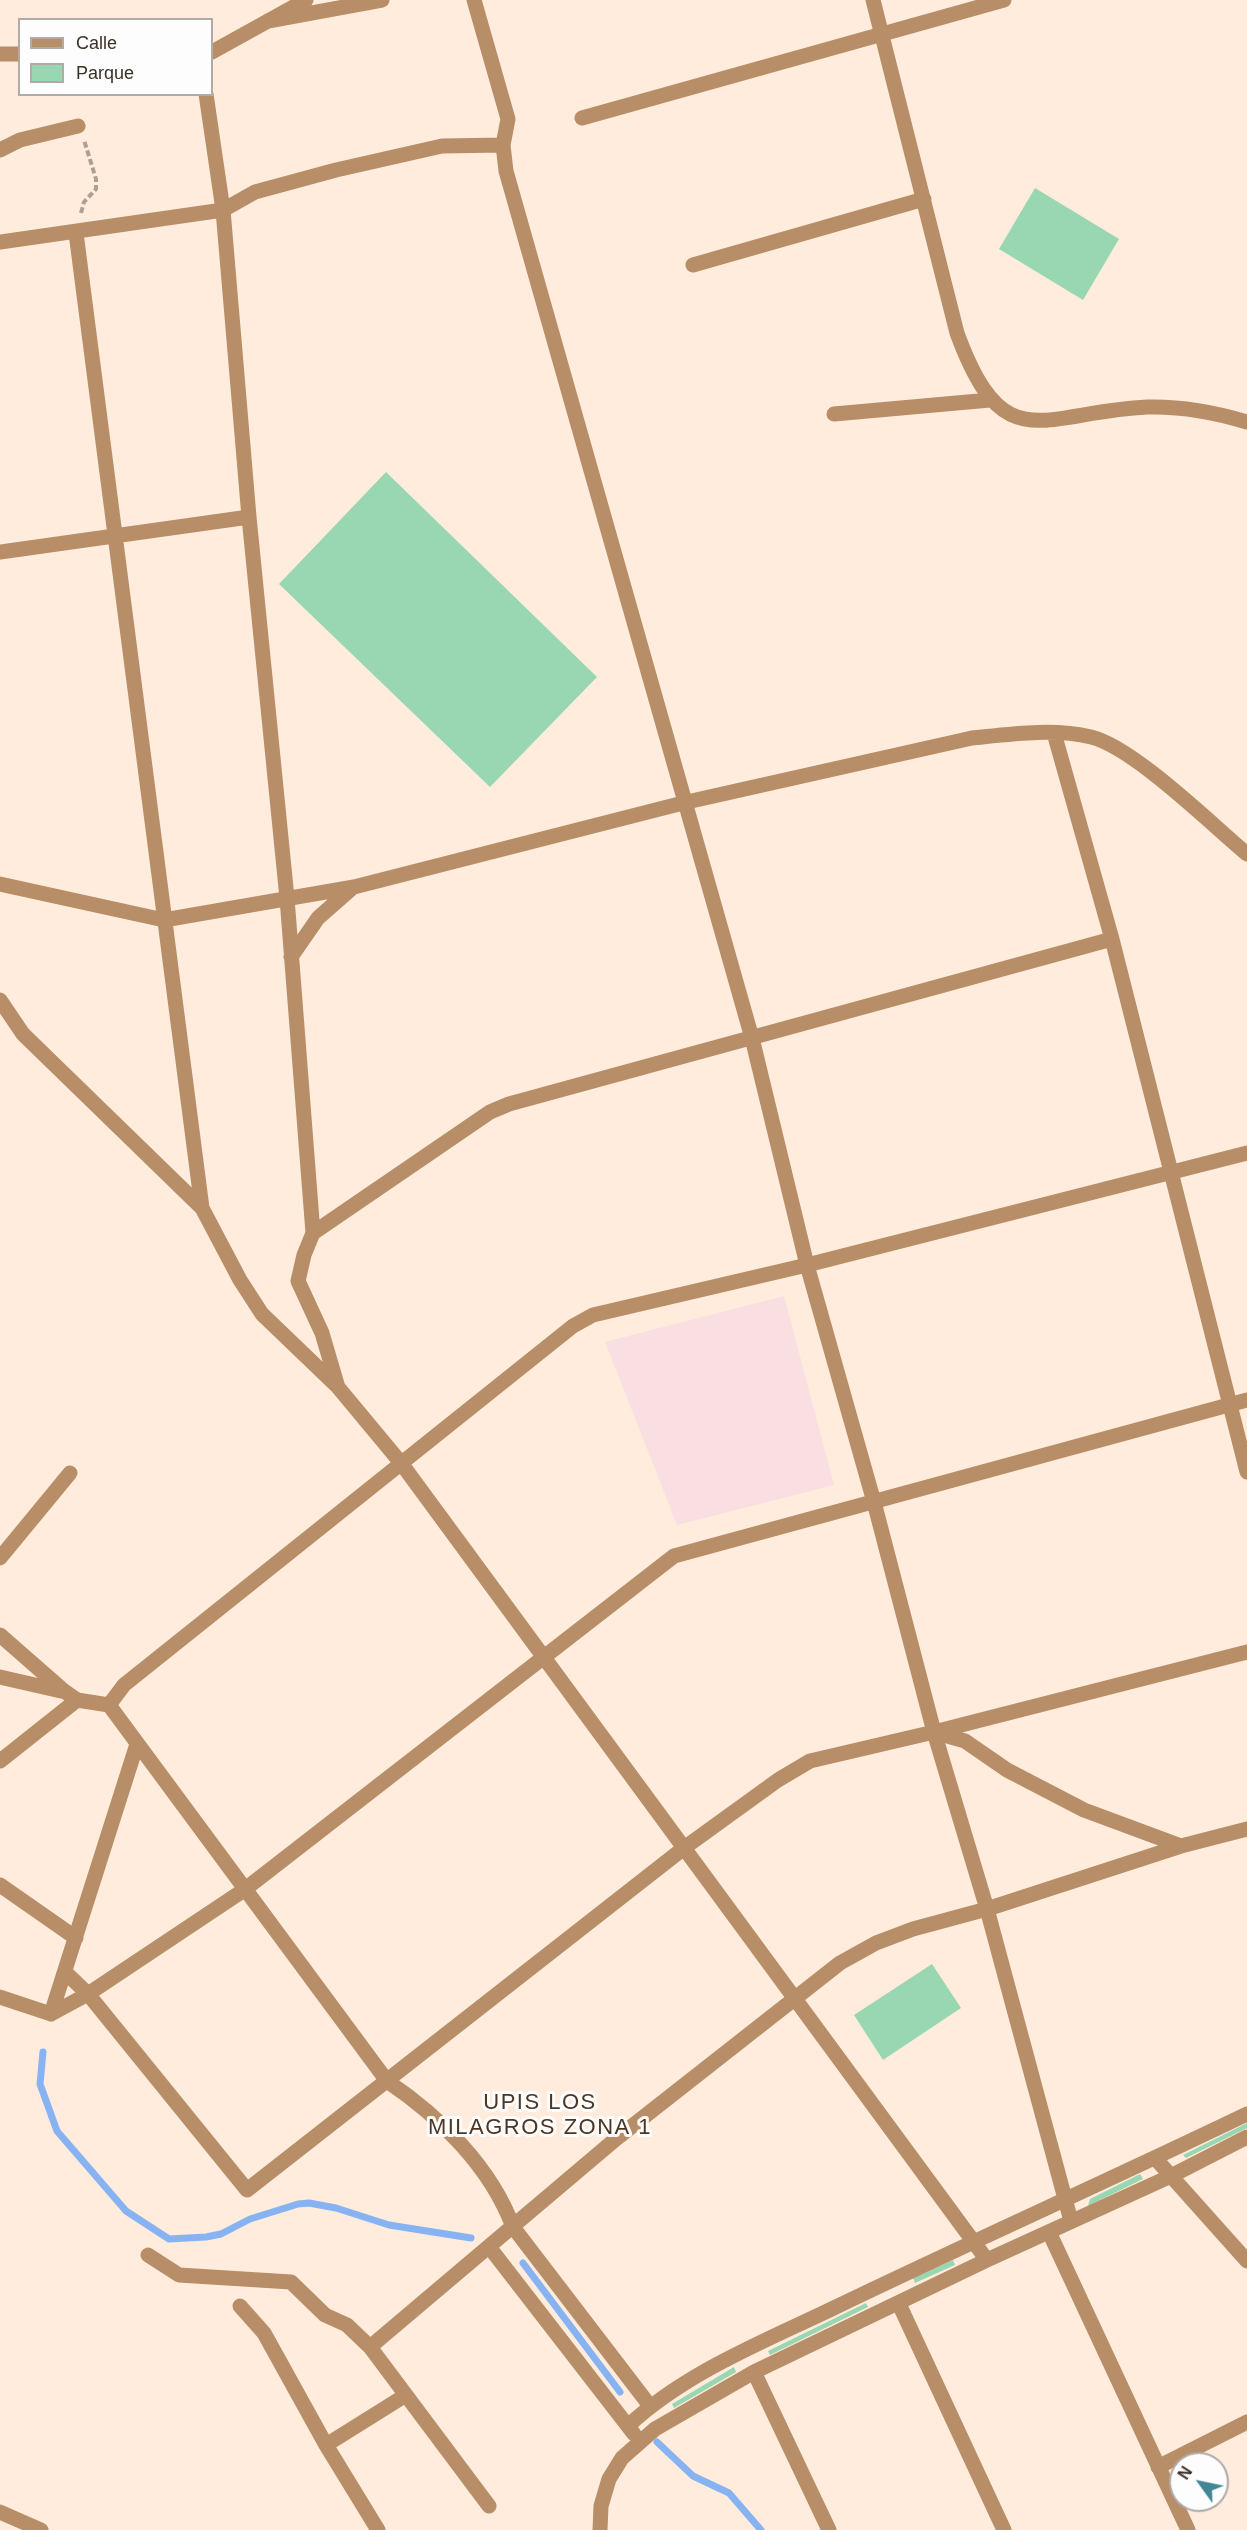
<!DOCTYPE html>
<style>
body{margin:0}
#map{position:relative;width:1247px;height:2530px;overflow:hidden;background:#ffecdd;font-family:Helvetica,sans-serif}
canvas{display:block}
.legend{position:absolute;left:18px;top:18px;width:195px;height:78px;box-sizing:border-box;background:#fdfdfd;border:2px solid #afaba7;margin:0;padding:8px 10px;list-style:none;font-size:18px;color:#3b3026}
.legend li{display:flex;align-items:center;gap:12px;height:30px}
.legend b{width:30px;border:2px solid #afaba7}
.north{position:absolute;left:1169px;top:2452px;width:60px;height:60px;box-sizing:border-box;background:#fdfdfd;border:2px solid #afaba7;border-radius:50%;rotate:303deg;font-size:16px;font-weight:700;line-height:24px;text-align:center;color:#3b3026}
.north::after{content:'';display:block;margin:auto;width:21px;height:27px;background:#438796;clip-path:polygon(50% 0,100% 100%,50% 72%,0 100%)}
</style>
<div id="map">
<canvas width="1247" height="2530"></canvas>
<ul class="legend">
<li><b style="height:8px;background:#b78e67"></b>Calle</li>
<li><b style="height:16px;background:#98d7b1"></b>Parque</li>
</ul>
<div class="north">N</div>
</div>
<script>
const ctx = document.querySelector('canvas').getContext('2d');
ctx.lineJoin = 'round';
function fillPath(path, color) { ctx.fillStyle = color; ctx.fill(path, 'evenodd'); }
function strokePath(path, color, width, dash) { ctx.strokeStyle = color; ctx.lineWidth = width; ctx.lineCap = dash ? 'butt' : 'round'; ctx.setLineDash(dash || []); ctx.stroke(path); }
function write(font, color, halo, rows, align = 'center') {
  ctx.font = font + ' Helvetica,sans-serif'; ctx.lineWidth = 6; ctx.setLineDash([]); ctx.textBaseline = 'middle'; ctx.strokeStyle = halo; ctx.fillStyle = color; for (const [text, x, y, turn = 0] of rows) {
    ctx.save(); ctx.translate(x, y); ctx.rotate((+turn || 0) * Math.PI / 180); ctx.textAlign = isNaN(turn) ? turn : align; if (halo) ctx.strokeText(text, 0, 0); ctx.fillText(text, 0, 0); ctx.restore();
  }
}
const education = new Path2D(`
 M784,1296l50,189 -157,40 -72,-183z`);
const green = new Path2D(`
 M1035,188l84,51 -36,61 -84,-51z
 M386,472l211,205 -107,110 -211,-203z
 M932,1964l29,44 -78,52 -29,-45z
 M1247,2123v5l-61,30 -3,-3z
 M1140,2174l3,5 -55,27 2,-7z
 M953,2260l2,5 -40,18 -2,-5z
 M866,2303l2,4 -98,48 -2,-4z
 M734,2367l2,5 -62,36 -2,-4z`);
const stream = new Path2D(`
 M43,2052l-3,32 17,47 69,80 43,28 37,-2 15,-3 29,-15 48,-15 11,-1 27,5 53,17 82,13
 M523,2263l97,129
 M657,2442l36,34 36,17 32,37`);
const path = new Path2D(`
 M81,213l3,-11 12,-13v-10l-12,-39`);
const minor = new Path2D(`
 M474,0l34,119 -5,26 3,26 246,867 55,227 67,237 60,230 53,177 84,312
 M873,0l84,333c47,128 85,79 190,74 35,-1 67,5 100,15
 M268,21l114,-21
 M212,52l94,-52
 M0,54h20
 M206,94l17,116 26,307 38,381 26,335 -9,22 -6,26 24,52 15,51
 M582,118l422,-118
 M0,150l20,-10 58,-14
 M76,233l126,975
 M0,242l223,-32 32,-18 81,-22 106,-24 61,-1
 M693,265l231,-66
 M834,414l156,-14
 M0,552l249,-35
 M1054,733l58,206 135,533
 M0,884l164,36 190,-33 333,-85 285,-64c39,-4 81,-10 119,-1 42,10 119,86 156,117
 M291,957l27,-39 33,-29
 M0,1000l23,34 179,174 38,72 22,34 75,72 64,77 586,797
 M313,1233l177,-121 19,-8 603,-165
 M0,1558l70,-85
 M0,1635l64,56 13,9 32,5 278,376c52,35 104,86 126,146l137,179
 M0,1677l61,14
 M109,1705l15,-20 449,-359 20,-11 214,-50 440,-112
 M937,1733l28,8 42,29 77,40 97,36
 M0,1761l77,-61
 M0,1885l76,53
 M65,1972l23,22 159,196 437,-342 94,-68 32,-19 124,-29 313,-80
 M0,1997l51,17 37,-20 156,-104 430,-334 573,-156
 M51,2014l86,-270
 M1155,2158l92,103
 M1049,2232l139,298
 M490,2248l144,186
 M148,2255l31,20 112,7 34,33 22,10 23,22 119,159
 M899,2304l105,226
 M240,2306l24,27 62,112 52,85
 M370,2347l247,-209 223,-175 36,-20 37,-14 74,-20 194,-63 66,-17
 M754,2372l75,158
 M628,2426c59,-55 140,-86 212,-121 135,-65 272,-126 407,-191
 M326,2445l80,-50
 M1158,2467l89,-45
 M0,2512l41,18
 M600,2530l1,-24 8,-27 13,-21 33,-29 99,-57 233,-112 184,-84 76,-39`);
const neighbourhoodNames = [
 ["UPIS LOS",540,2103],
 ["MILAGROS ZONA 1",540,2128]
];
fillPath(education, '#f9dee2');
fillPath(green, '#98d7b1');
strokePath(stream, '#88b3f2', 7);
strokePath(path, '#af9f92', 4, [6, 3]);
strokePath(minor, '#b78e67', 15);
ctx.letterSpacing = '1.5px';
write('22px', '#4d3521', '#fdfdfd', neighbourhoodNames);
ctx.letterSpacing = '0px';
</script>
